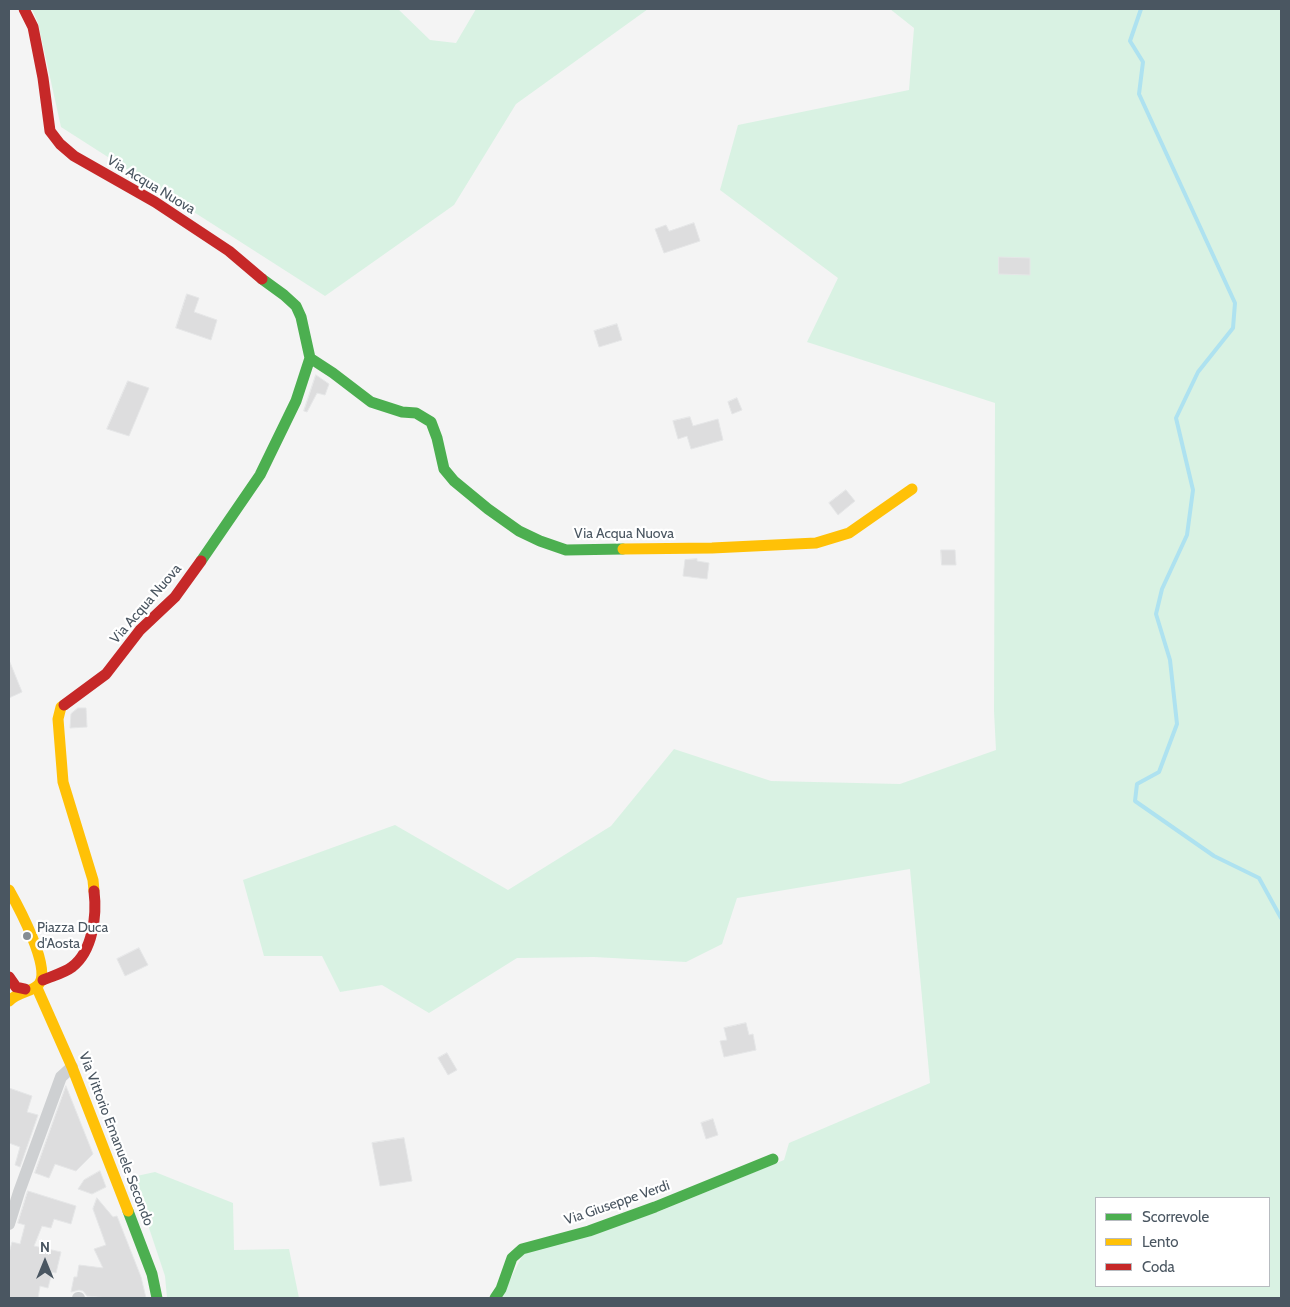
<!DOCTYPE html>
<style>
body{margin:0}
#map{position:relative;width:1290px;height:1307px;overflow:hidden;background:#f4f4f4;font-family:Cabin,sans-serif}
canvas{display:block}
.frame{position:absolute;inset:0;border:10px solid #4a5661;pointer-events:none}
.legend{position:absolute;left:1095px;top:1197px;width:175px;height:90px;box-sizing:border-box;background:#fff;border:1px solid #b7bbc0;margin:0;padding:6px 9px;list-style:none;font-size:15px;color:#4a5661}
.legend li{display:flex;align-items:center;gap:10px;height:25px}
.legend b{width:25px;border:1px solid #b7bbc0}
.north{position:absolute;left:20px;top:1237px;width:50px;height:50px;-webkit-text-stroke:4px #fff;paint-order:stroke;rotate:0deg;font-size:14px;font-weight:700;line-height:20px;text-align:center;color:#4a5661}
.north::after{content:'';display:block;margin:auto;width:18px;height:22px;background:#4a5661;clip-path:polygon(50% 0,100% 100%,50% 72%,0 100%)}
</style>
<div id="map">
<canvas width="1290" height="1307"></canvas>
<div class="frame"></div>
<ul class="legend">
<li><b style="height:6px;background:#4caf50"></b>Scorrevole</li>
<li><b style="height:6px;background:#ffc107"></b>Lento</li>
<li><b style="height:6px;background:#c62828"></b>Coda</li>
</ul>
<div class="north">N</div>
</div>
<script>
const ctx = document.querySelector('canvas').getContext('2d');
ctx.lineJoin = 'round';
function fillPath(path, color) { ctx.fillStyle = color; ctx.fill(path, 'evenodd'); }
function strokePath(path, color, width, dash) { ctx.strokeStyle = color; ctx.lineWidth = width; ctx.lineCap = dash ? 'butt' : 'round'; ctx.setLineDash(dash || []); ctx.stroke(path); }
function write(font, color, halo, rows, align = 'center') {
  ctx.font = font + ' Cabin,sans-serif'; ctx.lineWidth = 4.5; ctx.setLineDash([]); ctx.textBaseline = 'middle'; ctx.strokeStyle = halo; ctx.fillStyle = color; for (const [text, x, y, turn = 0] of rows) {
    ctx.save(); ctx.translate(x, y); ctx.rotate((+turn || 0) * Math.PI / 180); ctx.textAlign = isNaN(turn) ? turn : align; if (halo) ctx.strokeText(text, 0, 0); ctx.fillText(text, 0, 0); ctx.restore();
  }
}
const green = new Path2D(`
 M32,9h366l32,31 26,3 20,-34h172l-132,95 -62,101 -129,91 -264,-169 -23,-104z
 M890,9h391v1289h-780l22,-44 132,-41 129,-53 5,-17 141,-60 -20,-214 -173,29 -15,46 -36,18 -92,-5 -77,1 -88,55 -47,-28 -42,7 -18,-36h-58l-21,-76 152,-55 113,65 103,-64 63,-77 97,32 129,3 96,-34 -2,-39 1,-308 -188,-61 31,-64 -118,-88 18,-65 171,-35 5,-62zM1096,1198h173v88h-173z
 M155,1172l78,31 1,47 55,-1 10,49h-132l-2,-22 -33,-99z`);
const stream = new Path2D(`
 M1141,9l-11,32 13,21 -4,32 96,209 -2,25 -35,44 -22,46 17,72 -6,45 -25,54 -6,25 14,46 7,64 -18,48 -22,12 -2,17 79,55 45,22 22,40`);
const building = new Path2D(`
 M694,223l6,18 -36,12 -9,-24 11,-4 3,6z
 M999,257l31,1v17l-31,-1z
 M187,294l12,4 -5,14 23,8 -6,20 -35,-12z
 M617,324l5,16 -23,7 -5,-16z
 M316,375l13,9 -4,11 -8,-2 -10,19 -3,-1z
 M128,381l21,7 -20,48 -22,-7z
 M737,398l5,12 -10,4 -4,-12z
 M690,417l3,9 25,-7 5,21 -32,9 -4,-13 -9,3 -5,-18z
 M846,490l9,11 -17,14 -9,-12z
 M941,550h14l1,15h-14z
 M697,559v2l12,2 -2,16 -24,-3 2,-16z
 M9,660l13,32 -13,6z
 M78,708h8l1,19 -17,1 1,-14z
 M139,948l9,17 -23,11 -8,-17z
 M746,1023l3,12 4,-1 3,16 -32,7 -4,-16 7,-1 -3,-12z
 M447,1053l10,17 -9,5 -10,-17z
 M66,1086l27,68 -17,17 -21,-7 -6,14 -14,-5z
 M9,1088l23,8 -5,16 11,3 -18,52 -5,-2 5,-18 -11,-4z
 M713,1119l5,16 -12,4 -5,-16z
 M404,1138l8,43 -32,5 -8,-43z
 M100,1171l6,16 -14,7 -14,-5 6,-9z
 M28,1191l48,15 -5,18 -17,-5 -3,9 -9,-2 -8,20 27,6 -5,21 -4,-1 -4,16 -8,-2 -2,12h-29v-45l3,-11 8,2 5,-19 -7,-2z
 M97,1198l16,19 4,-1 24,61 5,21h-37l-22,-2 -4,-5 -4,-1 -8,2 3,-15h3l2,-12 24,3 -9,-19 12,-4 -13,-36z`);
const street = new Path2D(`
 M9,1224l10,-32 42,-115 11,-10
 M78,1298h1`);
const fast = new Path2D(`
 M310,358l23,15 38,29 31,10 14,1 15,9 6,16 7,31 10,12 34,28 31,22 21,10 26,9 57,-1
 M201,561l59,-86 36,-74 14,-43 -9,-41 -5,-11 -12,-11 -22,-16
 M128,1211l24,63 5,24
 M495,1298l6,-9 11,-31 10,-9 67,-18 66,-24 118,-48`);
const slow = new Path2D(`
 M623,549l89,-1 104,-5 33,-10 63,-44
 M64,705l-3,2 -3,12 5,63 30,98 1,11
 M9,890c9,16 43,79 30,94 -6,8 -20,7 -30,17
 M37,988l35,79 56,144`);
const jam = new Path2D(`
 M24,9l9,18 10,51 7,53 10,13 14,12 81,46 74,49 33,28
 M64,705l42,-31 34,-44 35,-33 26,-36
 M9,977l7,10 9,2
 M43,980c9,-4 21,-7 29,-13 21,-16 25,-52 22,-76`);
const markers = [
 [27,936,5,"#868d94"]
];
const streetNames = [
 ["Via Acqua Nuova",151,185,31],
 ["Via Acqua Nuova",624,534],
 ["Via Acqua Nuova",146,604,-49],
 ["Via Vittorio Emanuele Secondo",116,1139,69],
 ["Via Giuseppe Verdi",617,1203,-19]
];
const poiNames = [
 ["Piazza Duca",37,928],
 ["d'Aosta",37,944]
];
fillPath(green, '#d9f2e3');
strokePath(stream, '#aee2f0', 4);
fillPath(building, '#ddddde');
strokePath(building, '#e5e6e7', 1);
strokePath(street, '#ced0d2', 12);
strokePath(fast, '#4caf50', 11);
strokePath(slow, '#ffc107', 11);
strokePath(jam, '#c62828', 11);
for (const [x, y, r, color] of markers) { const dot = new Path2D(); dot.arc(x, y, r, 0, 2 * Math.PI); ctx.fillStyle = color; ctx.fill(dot); strokePath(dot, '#fff', 2); }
write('14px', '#4a5661', '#fff', streetNames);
write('14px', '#4a5661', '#fff', poiNames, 'left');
</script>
